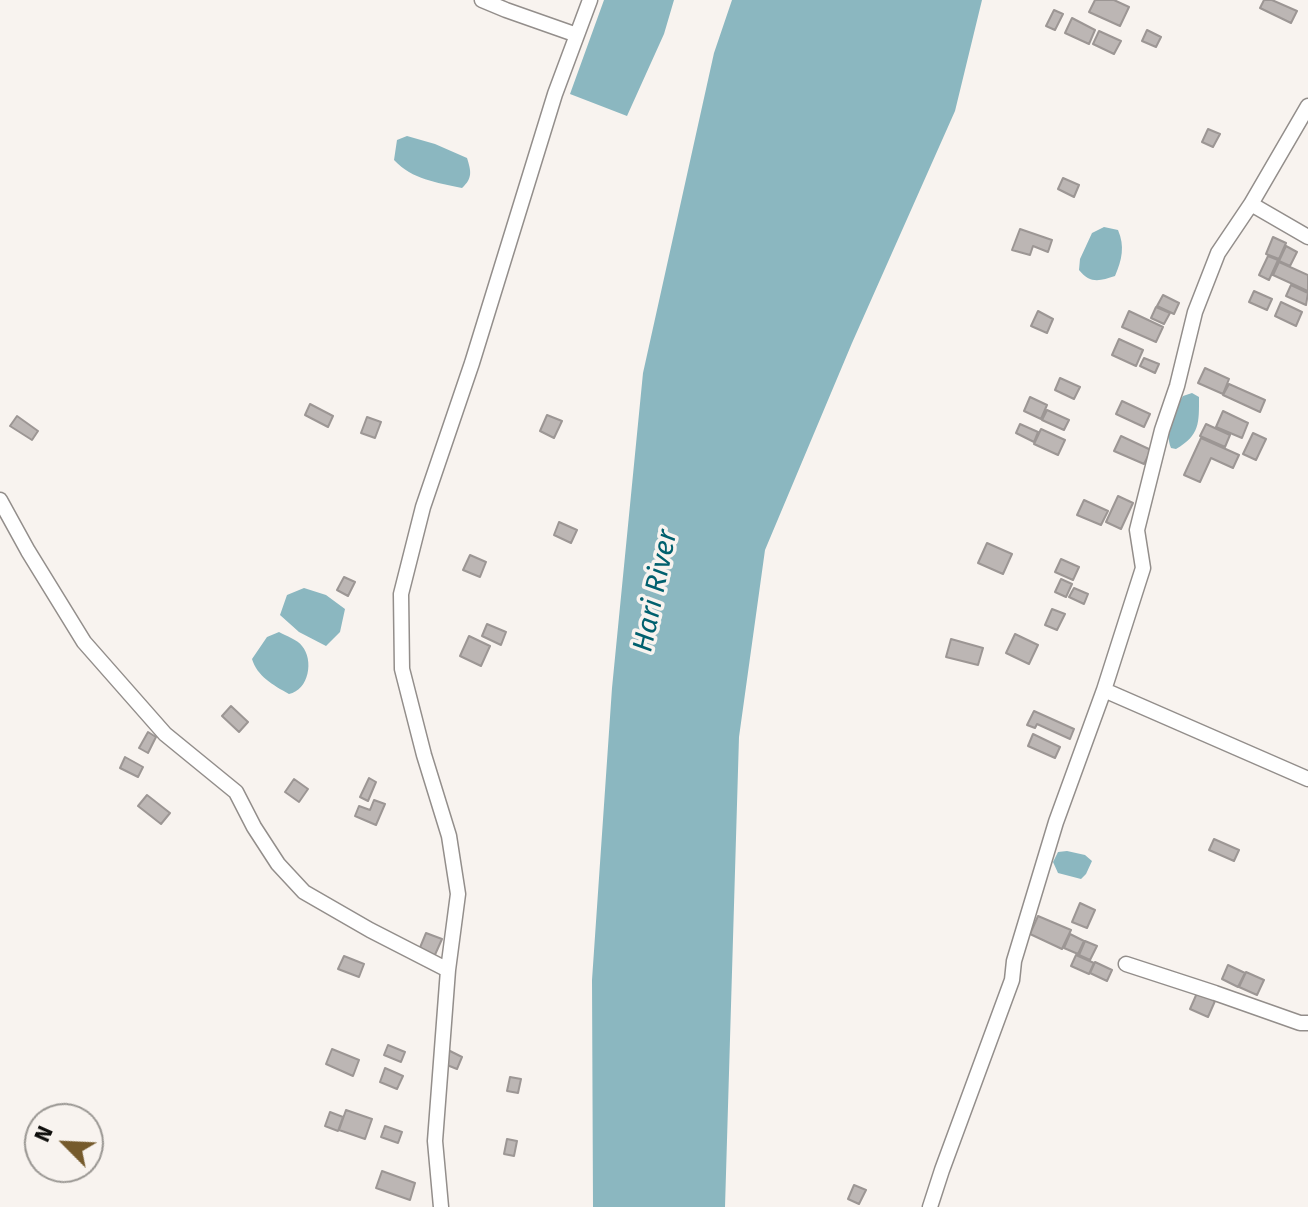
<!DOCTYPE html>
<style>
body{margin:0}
#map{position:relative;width:1308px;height:1207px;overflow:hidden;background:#f8f3ef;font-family:"Fira Sans",sans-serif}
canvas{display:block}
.north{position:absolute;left:24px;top:1103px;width:80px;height:80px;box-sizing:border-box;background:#f8f3ef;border:2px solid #9a9793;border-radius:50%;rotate:294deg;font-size:22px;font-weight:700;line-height:32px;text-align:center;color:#0d0c0a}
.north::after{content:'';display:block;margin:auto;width:28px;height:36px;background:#755a2c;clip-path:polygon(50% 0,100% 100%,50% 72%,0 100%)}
</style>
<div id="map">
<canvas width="1308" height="1207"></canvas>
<div class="north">N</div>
</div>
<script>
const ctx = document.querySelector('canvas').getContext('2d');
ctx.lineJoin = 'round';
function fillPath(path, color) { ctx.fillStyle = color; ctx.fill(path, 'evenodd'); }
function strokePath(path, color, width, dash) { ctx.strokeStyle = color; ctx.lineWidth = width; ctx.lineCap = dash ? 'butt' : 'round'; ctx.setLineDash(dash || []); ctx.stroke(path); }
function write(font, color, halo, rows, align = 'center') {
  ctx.font = font + ' "Fira Sans",sans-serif'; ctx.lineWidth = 7; ctx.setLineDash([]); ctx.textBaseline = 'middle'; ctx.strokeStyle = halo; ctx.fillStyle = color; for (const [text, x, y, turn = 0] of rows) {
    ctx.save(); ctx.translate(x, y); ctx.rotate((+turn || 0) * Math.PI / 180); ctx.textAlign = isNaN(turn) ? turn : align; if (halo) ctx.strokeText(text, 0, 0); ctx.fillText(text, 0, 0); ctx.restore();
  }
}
const water = new Path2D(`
 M604,0h70l-10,34 -37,82 -57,-22z
 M732,0h250l-27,111 -103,232 -87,207 -26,187 -14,470h-132l-1,-227 20,-292 31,-315 71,-320z
 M407,136l28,8 32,14c4,13 6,20 -5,30 -26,-6 -49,-8 -68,-28l3,-20z
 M1104,227l14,3c7,16 4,30 -3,46 -15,5 -25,8 -36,-6l1,-11 12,-26z
 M1192,393l7,4c0,26 1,38 -23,52l-5,-1c-7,-18 3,-36 12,-52z
 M304,588l22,7 19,14 -5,23 -14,14 -27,-14 -19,-17 7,-20z
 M279,632c7,4 19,8 23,14 12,14 7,44 -13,48 -16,-9 -32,-18 -37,-35l15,-22z
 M1067,851l18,4 7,6 -6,13 -5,5 -23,-6 -5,-11 5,-10z`);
const building = new Path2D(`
 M1095,0h19l15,7 -9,19 -31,-14z
 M1264,0h8l25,11 -6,12 -31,-15z
 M1054,10l9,4 -8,16 -9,-4z
 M1072,18l23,12 -6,14 -24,-11z
 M1147,30l14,7 -5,10 -14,-6z
 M1099,31l22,10 -7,13 -21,-10z
 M1208,129l12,5 -7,13 -11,-5z
 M1063,178l16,7 -5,12 -16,-8z
 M1020,229l32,11 -4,12 -15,-6 -3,9 -18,-5z
 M1273,237l13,6 -7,16 -13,-5z
 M1286,246l11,6 -7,14 -11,-5z
 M1268,256l10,4 -9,20 -10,-5z
 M1279,262l29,13v16l-35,-16z
 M1291,285l17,8 -2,12 -20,-9z
 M1254,291l18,8 -5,11 -18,-8z
 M1163,295l16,8 -5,11 -17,-8z
 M1281,302l21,10 -6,14 -21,-10z
 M1156,307l14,6 -6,11 -13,-6z
 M1038,311l15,8 -6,14 -16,-7z
 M1129,311l34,16 -7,15 -34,-15z
 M1119,339l24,11 -7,16 -24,-11z
 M1144,358l15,6 -4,9 -15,-7z
 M1205,368l24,11 -6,15 -25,-11z
 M1060,378l20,9 -6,12 -19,-9z
 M1229,384l36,16 -5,12 -37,-17z
 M1030,397l17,8 -6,14 -17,-8z
 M1122,401l28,13 -6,13 -28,-13z
 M310,404l23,12 -5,11 -23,-12z
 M1047,410l22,10 -5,10 -22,-10z
 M1223,411l25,12 -6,15 -26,-11z
 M547,415l15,6 -8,17 -14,-7z
 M17,416l21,15 -6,9 -22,-14z
 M367,417l14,5 -6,16 -14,-5z
 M1020,424l18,8 -4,10 -18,-9z
 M1206,424l24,11 -5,12 -25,-11z
 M1041,429l24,11 -7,15 -24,-11z
 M1253,433l13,6 -10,21 -13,-6z
 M1121,436l30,14 -7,14 -30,-13z
 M1201,438l38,17 -6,13 -22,-10 -11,24 -16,-7z
 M1118,496l15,7 -12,26 -15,-7z
 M1084,500l24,11 -7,14 -24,-10z
 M559,522l18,8 -6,13 -17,-8z
 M987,543l25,11 -9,20 -25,-11z
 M470,555l16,7 -6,15 -17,-7z
 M1061,559l18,8 -6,13 -18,-8z
 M344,577l11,5 -7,14 -11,-6z
 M1061,579l11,5 -6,13 -11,-5z
 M1074,588l14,6 -4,10 -15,-7z
 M1052,609l13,5 -8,16 -12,-5z
 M487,624l19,8 -5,13 -19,-9z
 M1015,634l23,11 -9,19 -23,-11z
 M469,636l21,10 -9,20 -21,-10z
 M951,639l32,9 -5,17 -32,-8z
 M231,706l17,16 -9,10 -17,-16z
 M1034,711l40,18 -4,10 -33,-15 -2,4 -8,-3z
 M148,732l8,5 -8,16 -9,-5z
 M1033,734l27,13 -5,11 -27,-12z
 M125,757l18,10 -5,10 -18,-9z
 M369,778l7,4 -8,19 -8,-4z
 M294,779l14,10 -9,13 -14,-10z
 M147,795l23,18 -9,11 -23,-18z
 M374,800l11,4 -9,21 -21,-9 4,-10 11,4z
 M1214,839l25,11 -5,11 -25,-11z
 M1080,903l15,7 -8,18 -15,-6z
 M1038,916l33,14 -9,19 -32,-15z
 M426,933l16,6 -8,18 -15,-7z
 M1070,934l14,7 -6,13 -14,-6z
 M1085,941l12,5 -7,14 -11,-5z
 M1076,955l18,8 -5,11 -18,-8z
 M344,956l20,8 -5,13 -21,-8z
 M1095,962l17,8 -5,11 -17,-8z
 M1228,965l17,8 -7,14 -16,-8z
 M1246,972l18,8 -7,15 -18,-8z
 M1197,993l18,8 -7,16 -18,-8z
 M388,1045l17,7 -4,10 -17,-7z
 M332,1049l27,11 -6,16 -27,-12z
 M448,1050l14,7 -5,12 -15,-6z
 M385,1068l18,8 -6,13 -17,-7z
 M510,1077l11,2 -3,14 -11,-2z
 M346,1110l26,9 -7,20 -26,-9z
 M330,1112l13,5 -5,14 -13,-5z
 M385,1126l17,6 -4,11 -17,-6z
 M507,1139l10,2 -3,15 -10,-2z
 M382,1171l33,12 -5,17 -34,-12z
 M854,1185l12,5 -7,14 -11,-5z`);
const street = new Path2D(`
 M482,0l24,10 71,25
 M1251,204l57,33
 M0,500l28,51 56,91 81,92 71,58 18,35 24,37 26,28 66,38 78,40
 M1104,690l204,89
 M1126,964l89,29 85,30h8
 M441,1207l-6,-66 13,-171 10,-76 -9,-58 -25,-81 -22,-86 -1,-75 22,-87 49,-144 83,-269 35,-94
 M930,1207l12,-37 70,-190 2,-19 42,-139 48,-132 39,-122 -6,-38 25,-100 15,-44 18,-74 23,-59 33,-49 57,-98`);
const waterNames = [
 ["Hari River",656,591,-78]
];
fillPath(water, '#8bb7c0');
fillPath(building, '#bcb6b4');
strokePath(building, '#9c9694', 2);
strokePath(street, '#938e8b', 17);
strokePath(street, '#fff', 14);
write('italic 28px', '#00606e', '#f8f3ef', waterNames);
</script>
